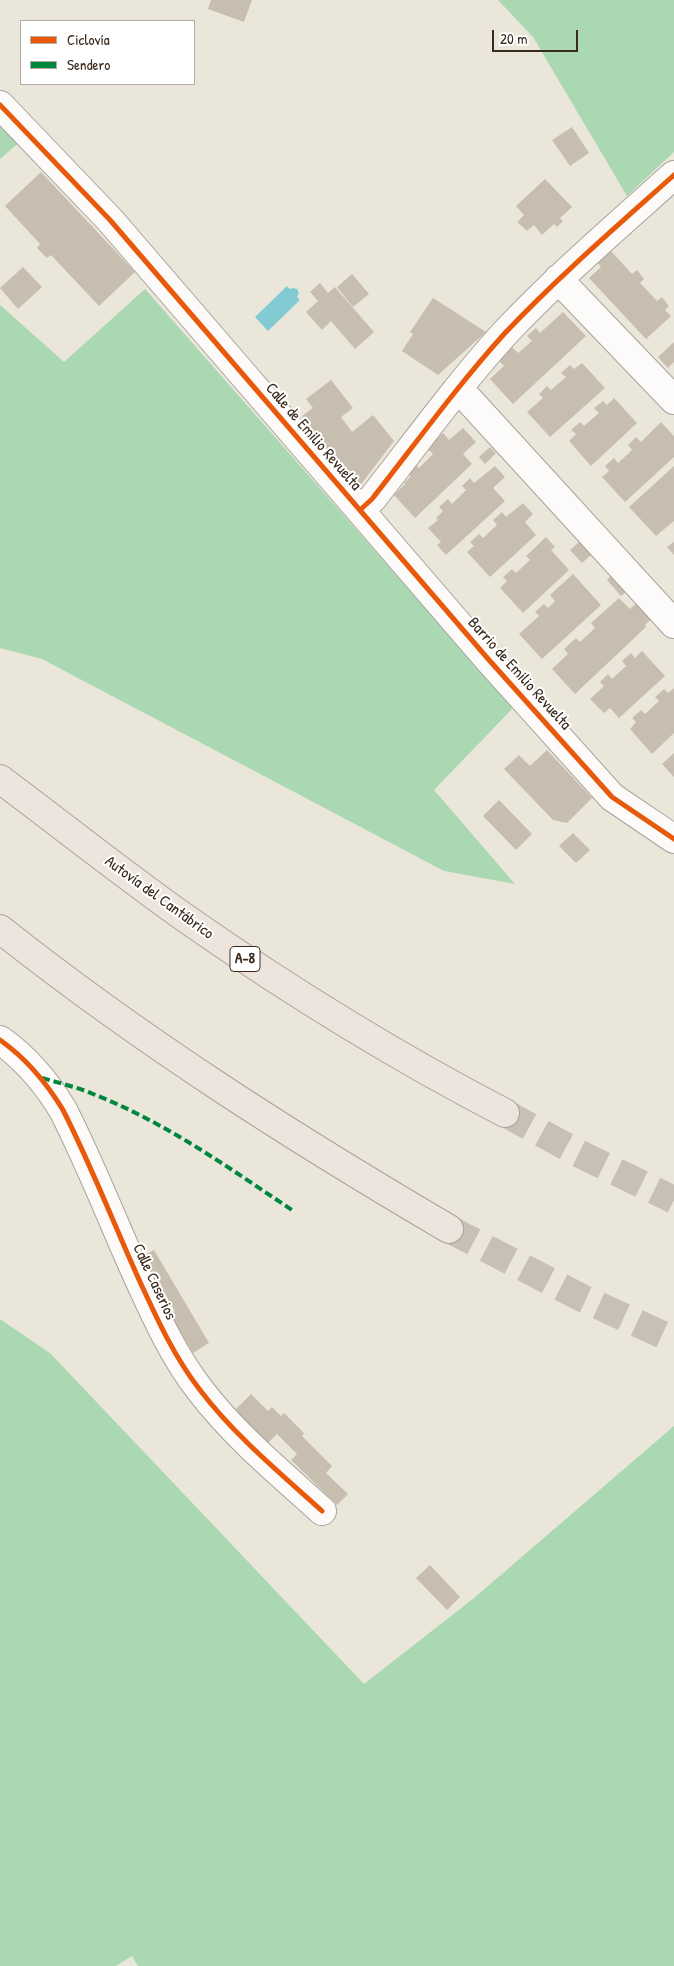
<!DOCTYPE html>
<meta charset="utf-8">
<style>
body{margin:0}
#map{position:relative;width:674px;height:1966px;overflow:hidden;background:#ebe6da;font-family:"Patrick Hand",sans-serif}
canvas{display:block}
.legend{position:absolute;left:20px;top:20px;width:175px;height:65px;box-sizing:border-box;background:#fff;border:1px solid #b1aaa5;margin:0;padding:6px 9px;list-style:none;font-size:15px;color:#3b2a1e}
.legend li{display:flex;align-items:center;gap:10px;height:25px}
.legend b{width:25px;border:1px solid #b1aaa5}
.scale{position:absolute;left:492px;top:30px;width:86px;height:22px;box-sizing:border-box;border:2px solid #3b2a1e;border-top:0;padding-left:6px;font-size:15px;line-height:18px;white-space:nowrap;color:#3b2a1e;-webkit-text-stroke:4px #fff;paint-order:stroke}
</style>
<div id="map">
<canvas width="674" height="1966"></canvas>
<ul class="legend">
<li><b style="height:6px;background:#e8590c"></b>Ciclovía</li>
<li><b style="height:6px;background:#00873e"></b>Sendero</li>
</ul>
<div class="scale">20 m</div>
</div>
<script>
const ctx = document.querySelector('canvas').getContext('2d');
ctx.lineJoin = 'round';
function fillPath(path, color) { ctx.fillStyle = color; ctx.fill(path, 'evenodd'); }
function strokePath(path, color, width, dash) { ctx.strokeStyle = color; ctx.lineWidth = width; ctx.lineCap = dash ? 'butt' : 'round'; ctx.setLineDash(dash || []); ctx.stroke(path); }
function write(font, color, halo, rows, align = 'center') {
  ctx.font = font + ' "Patrick Hand",sans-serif'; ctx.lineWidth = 4; ctx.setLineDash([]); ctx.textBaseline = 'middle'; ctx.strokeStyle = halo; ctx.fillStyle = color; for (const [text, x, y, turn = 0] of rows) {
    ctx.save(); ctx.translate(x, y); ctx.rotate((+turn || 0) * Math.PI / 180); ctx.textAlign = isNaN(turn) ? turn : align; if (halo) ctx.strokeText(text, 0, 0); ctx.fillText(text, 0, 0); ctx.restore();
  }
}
const green = new Path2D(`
 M498,0h176v152l-47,44 -94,-159z
 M0,118l22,22 -22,19z
 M145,289l368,419 -79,82 81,94 -71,-13 -402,-212 -42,-11v-343l64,57z
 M0,1319l51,35 313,330 110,-86 200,-172v540h-536l-6,-10 -16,10h-116z`);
const water = new Path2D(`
 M287,286l3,3 3,-1 4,1 2,4 -2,4 3,3 -32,31 -13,-14z`);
const building = new Path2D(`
 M211,0h41l-8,22 -36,-13z
 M572,127l17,26 -19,13 -18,-26z
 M41,172l94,100 -36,34 -48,-51 -4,3 -10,-10 3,-4 -35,-38z
 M545,179l27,28 -12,11 3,3 -6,6 -3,-3 -12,11 -8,-10 -7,6 -10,-9 7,-7 -8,-9z
 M610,250l22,24 5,-4 7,9 -4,4 17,18 5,-4 7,9 -4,4 6,6 -25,23 -57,-61 12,-11 -4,-5z
 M23,267l19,20 -24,22 -18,-21z
 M352,274l17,20 -16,13 -16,-20z
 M320,283l8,10 7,-6 39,45 -19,17 -24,-28 -9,9 -16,-18 12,-11 -8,-9z
 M433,298l53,34 -48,43 -36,-24 11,-17 -3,-2z
 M563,312l23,24 -73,68 -23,-25 14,-13 -6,-6 14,-13 6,6 14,-12 -5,-5 9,-8 4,5z
 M674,342v20l-6,6 -10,-11z
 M582,363l23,25 -55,49 -23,-25 16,-14 -4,-4 8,-8 4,4 15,-13 -5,-4 9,-8 4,4z
 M331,380l22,28 -12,9 11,15 21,-17 21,26 -35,46 -25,-29 -3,2 -8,-10 3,-2 -9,-13 -3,2 -9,-11 3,-2 -6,-8 11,-8 -7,-9z
 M614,398l23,25 -46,43 -22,-25 7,-7 -5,-4 9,-8 4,4 15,-13 -5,-5 9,-7 4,4z
 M661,422l13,14v21l-49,45 -23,-25 7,-6 -4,-5 9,-8 4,5 14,-13 -4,-5 8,-8 5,5z
 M463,428l13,14 -13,12 9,10 -57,54 -21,-23 11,-11 -1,-1 7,-7 -5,-4 9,-8 4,4 14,-14 -6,-6 16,-15 6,7z
 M490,447l6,6 -11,11 -6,-7z
 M495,466l10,11 -12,11 12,13 -59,54 -9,-10 4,-3 -13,-14 10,-8 -2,-2 7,-7 -4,-4 9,-8 4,5 14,-14 -4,-4 8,-8 4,5z
 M674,466v55l-18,15 -27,-29z
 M523,503l10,11 -8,8 11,13 -46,42 -23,-25 7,-6 -4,-4 9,-8 4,4 14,-13 -4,-5 9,-8 4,5z
 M546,537l9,10 -4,3 18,20 -46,43 -23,-25 7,-7 -4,-4 9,-8 4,4 14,-13 -4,-4z
 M579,542l12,13 -9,8 -12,-13z
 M674,542v13l-7,-8z
 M617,570l15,16 -11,10 -14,-16z
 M573,574l28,31 -59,54 -23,-25 20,-18 -4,-4 9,-8 4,4 7,-7 -5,-6z
 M619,598l11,11 9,-9 15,16 -9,9 1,2 -71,67 -23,-25 16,-15 -4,-5 12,-11 4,4 15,-14 -4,-5z
 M642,651l23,25 -46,42 -9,-10 -6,5 -14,-14 14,-13 -4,-4 8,-8 4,5 14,-13 -4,-5 9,-8 4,5z
 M674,688v45l-22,21 -22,-25 6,-7 -4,-4 9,-8 4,4 14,-13 -4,-4 9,-8 4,4z
 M547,750l45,48 -25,25 -14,-3 -49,-51 15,-14 11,11z
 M674,753v24l-12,-13z
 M499,800l33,34 -16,16 -33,-34z
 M573,833l17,17 -14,13 -17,-17z
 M154,1250l55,93 -16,10 -23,-39 5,-3 -32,-55z
 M251,1394l17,17 4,-4 9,9 3,-3 20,20 -2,3 30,30 -6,7 22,21 -11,11 -46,-45 6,-6 -20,-20 -9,9 -33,-33z
 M430,1565l30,32 -13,13 -31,-32z`);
const highwayTunnel = new Path2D(`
 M505,1113l73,40 96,47
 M449,1229l133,69 92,42`);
const street = new Path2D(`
 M0,105l110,115 379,440 123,137 62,42
 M558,279l116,121
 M458,388l216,236
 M360,510l12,-11c44,-56 85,-113 133,-166 53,-56 111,-106 169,-158
 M0,1040c27,19 46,42 63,70 29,57 52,117 78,174 17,37 34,74 59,106 35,46 80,83 122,121`);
const highway = new Path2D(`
 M0,779c63,47 124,96 188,141 102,71 207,136 317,193
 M0,929c141,112 294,209 449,300`);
const quiet = new Path2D(`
 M42,1078c17,5 35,9 51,16 72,28 136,74 199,116`);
const cycleway = new Path2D(`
 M0,105l110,115 379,440 123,137 62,42
 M360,510l12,-11c44,-56 85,-113 133,-166 53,-56 111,-106 169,-158
 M0,1040c27,19 46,42 63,70 29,57 52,117 78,174 17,37 34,74 59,106 35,46 80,83 122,121`);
const shields = [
 [245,959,30]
];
const shieldNames = [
 ["A-8",245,959]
];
const streetNames = [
 ["Calle de Emilio Revuelta",313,437,49],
 ["Barrio de Emilio Revuelta",519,674,48],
 ["Autovía del Cantábrico",159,898,36],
 ["Calle Caserios",154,1282,65]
];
fillPath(green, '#aad8b2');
fillPath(water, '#82cbd3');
fillPath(building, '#c8beaf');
strokePath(highwayTunnel, '#c8c0b4', 28, [28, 14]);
strokePath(street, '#a8a39b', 30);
strokePath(highway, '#a8a39b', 30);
strokePath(street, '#fcfbf9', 28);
strokePath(highway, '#ede5dd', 28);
strokePath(quiet, '#00873e', 4, [8, 4]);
strokePath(cycleway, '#e8590c', 5);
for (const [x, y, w] of shields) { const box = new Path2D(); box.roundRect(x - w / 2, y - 12.5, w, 25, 4); ctx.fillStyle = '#fff'; ctx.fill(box); strokePath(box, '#3b2a1e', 1); }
write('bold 15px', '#3b2a1e', null, shieldNames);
write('16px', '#3b2a1e', '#fff', streetNames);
</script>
